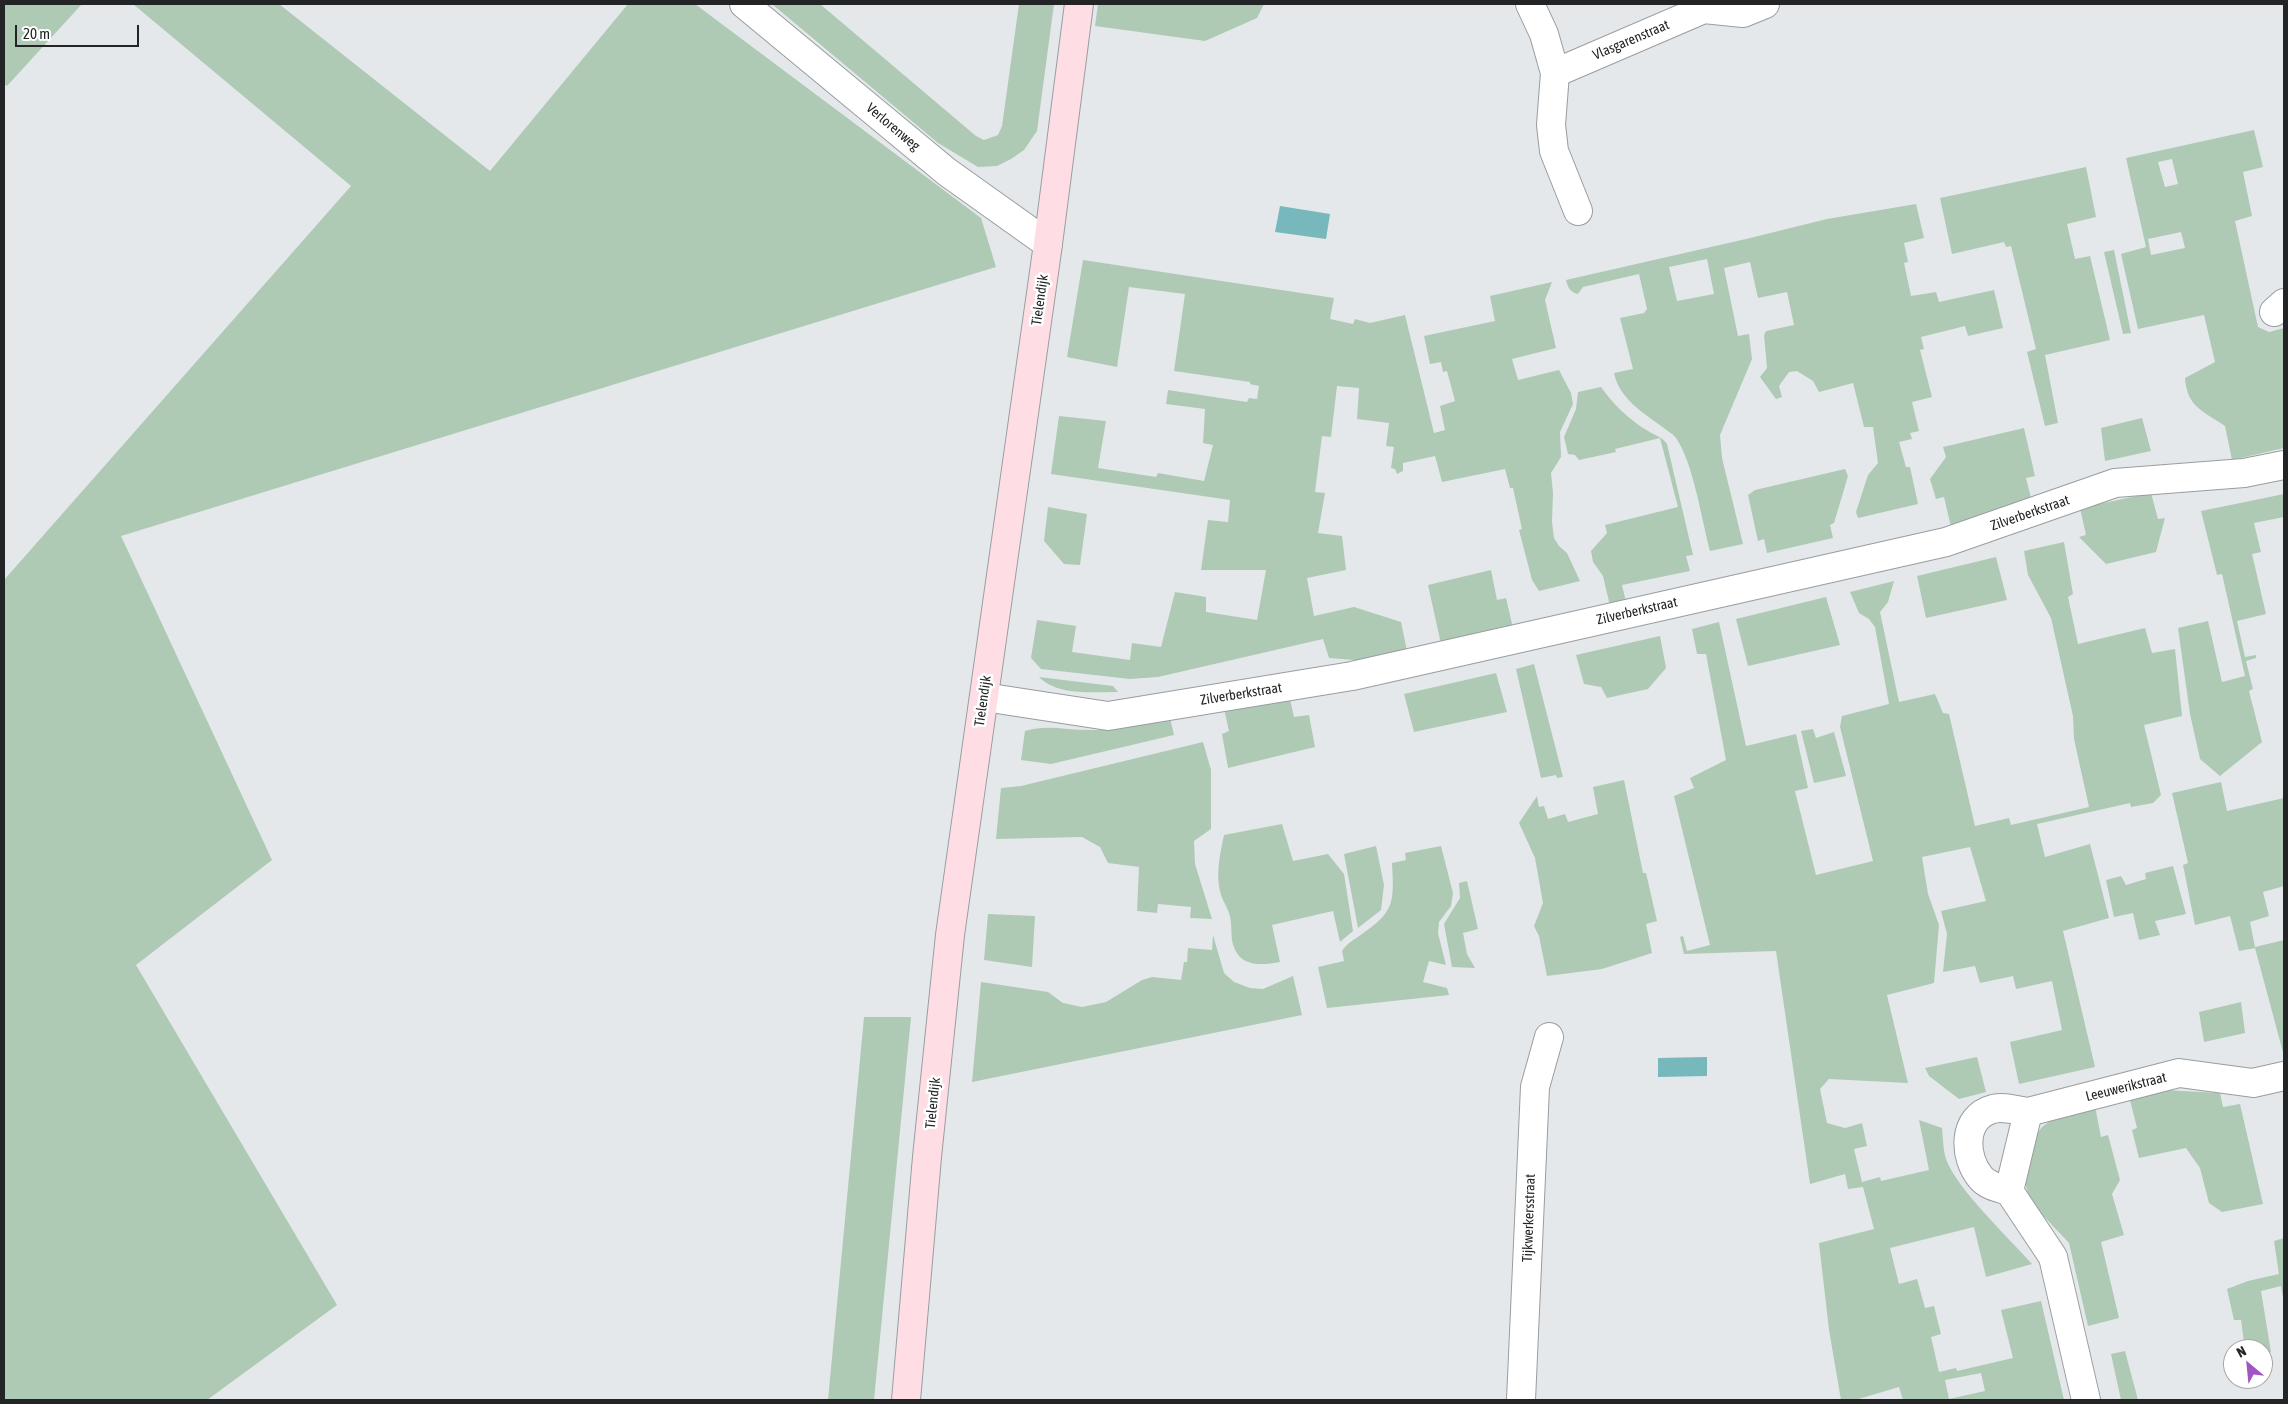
<!DOCTYPE html>
<style>
body{margin:0}
#map{position:relative;width:2288px;height:1404px;overflow:hidden;background:#e4e8eb;font-family:"Asap Condensed",sans-serif}
canvas{display:block}
.frame{position:absolute;inset:0;border:5px solid #222425;pointer-events:none}
.north{position:absolute;left:2223px;top:1339px;width:50px;height:50px;box-sizing:border-box;background:#fff;border:1px solid #a7a7a8;border-radius:50%;rotate:332deg;font-size:14px;font-weight:700;line-height:20px;text-align:center;color:#222425}
.north::after{content:'';display:block;margin:auto;width:18px;height:22px;background:#a253c4;clip-path:polygon(50% 0,100% 100%,50% 72%,0 100%)}
.scale{position:absolute;left:15px;top:25px;width:124px;height:22px;box-sizing:border-box;border:2px solid #222425;border-top:0;padding-left:6px;font-size:15px;line-height:18px;white-space:nowrap;color:#222425;-webkit-text-stroke:4px #fff;paint-order:stroke}
</style>
<div id="map">
<canvas width="2288" height="1404"></canvas>
<div class="frame"></div>
<div class="north">N</div>
<div class="scale">20 m</div>
</div>
<script>
const ctx = document.querySelector('canvas').getContext('2d');
ctx.lineJoin = 'round';
function fillPath(path, color) { ctx.fillStyle = color; ctx.fill(path, 'evenodd'); }
function strokePath(path, color, width, dash) { ctx.strokeStyle = color; ctx.lineWidth = width; ctx.lineCap = dash ? 'butt' : 'round'; ctx.setLineDash(dash || []); ctx.stroke(path); }
function write(font, color, halo, rows, align = 'center') {
  ctx.font = font + ' "Asap Condensed",sans-serif'; ctx.lineWidth = 5; ctx.setLineDash([]); ctx.textBaseline = 'middle'; ctx.strokeStyle = halo; ctx.fillStyle = color; for (const [text, x, y, turn = 0] of rows) {
    ctx.save(); ctx.translate(x, y); ctx.rotate((+turn || 0) * Math.PI / 180); ctx.textAlign = isNaN(turn) ? turn : align; if (halo) ctx.strokeText(text, 0, 0); ctx.fillText(text, 0, 0); ctx.restore();
  }
}
const green = new Path2D(`
 M4,4h78l-75,82 -3,-2z
 M133,4h146l211,167 138,-167h67l286,214 15,49 -875,269 151,324 -136,105 201,340 -130,95h-203v-820l347,-394z
 M772,4h48l156,132 8,4 14,-5 4,-9 17,-122h35l-17,127 -13,19 -13,9 -14,7 -19,1 -40,-24z
 M1098,4h166l-7,14 -52,23 -110,-15z
 M2254,130l9,37 -20,5 9,44 -17,5 23,106 11,5 15,-4v120l-52,12 -7,-34c-22,-15 -38,-19 -40,-48l30,-16 -11,-47 -66,14 -17,-75 25,-7 -20,-89zM2172,159l6,25 -13,3 -7,-25zM2181,232l4,16 -34,7 -3,-16z
 M2086,167l10,50 -29,7 8,35 15,-3 20,84 -65,15 13,68 -13,3 -18,-74 9,-3 -25,-103 -5,1 -2,-5 -52,12 -12,-56z
 M1916,204l8,34 -20,5 4,19 -4,1 7,33 25,-4 3,10 55,-12 9,38 -35,8 -3,-10 -44,11 3,12 -4,1 12,47 -20,5 7,29 -9,2 2,6 -13,3 7,25h4l8,37 -60,14 -2,-6 12,-37 10,-12 -5,-36h-9l-11,-44 -34,9 -6,-11 -16,-10 -8,1 -10,14 3,11 -6,2 -16,-22 7,-9 -3,-33 2,-4 28,-6 -7,-33 -29,6 -8,-36 -26,6 14,68 11,-2 3,25 -32,76 2,23 21,86 -33,7c-8,-30 -17,-89 -34,-113 -4,-5 -10,-8 -15,-12 -19,-14 -42,-28 -47,-53l19,-4 -13,-51 24,-5 3,-4 -8,-35 -56,13 -5,7c-8,-2 -10,-6 -12,-14l180,-41 81,-20zM1707,259l7,35 -37,7 -8,-34z
 M2114,250l17,83 -8,1 -19,-82z
 M1083,260l251,38 -4,21 23,5 2,-5 15,4 35,-8 29,118 11,-3 -5,-24 15,-5 -8,-30 -4,1 -2,-10 -11,2 -6,-28 71,-15 -5,-25 62,-14 -7,18 11,48 -44,11 6,21 41,-10 12,23 2,11 -13,28 1,25 -10,16 2,20 -1,29 2,16 5,8 8,7 13,28 -41,10 -7,-11 -13,-50 3,-1 -9,-41h-3l-5,-19 -63,13 -7,-26 -32,7v8l-6,3 -2,-5 -4,-1 3,-21 -8,-1 3,-23 -32,-4 2,-31 -22,-2 -6,51 -9,-1 -7,56 10,1 -7,40 24,3 4,34 -39,8 7,38 40,-9 47,15 6,29 -41,10 -37,-3 -6,-19 -165,38 -28,2 -89,-10 -10,-11 6,-38 39,6 -4,26 58,8 2,-17 29,4 14,-55 31,5v15l51,8 9,-50h-65l7,-50 20,2 2,-22 -179,-26 8,-58 47,5 -8,47 58,9 2,-4 46,8 9,-36 -10,-2 2,-34 -39,-5 2,-14 79,12 2,-4 8,1 2,-13 -9,-2v-2l-76,-11 11,-77 -56,-7 -12,80 -50,-10z
 M1601,387c13,18 27,32 47,44 8,5 13,5 19,13l26,111 -7,1 4,15 -68,14 4,17 -16,4 -7,-30 -10,-14 -2,-11 16,-18 -2,-8 73,-18 -18,-69 -45,11 1,3 -37,8 -4,-5 -7,-1 -4,-17 12,-28 2,-17z
 M2142,418l9,33 -46,10 -4,-33z
 M2024,428l11,48 -9,2 5,20 -80,29 -7,-30 -8,2 -6,-20 16,-22 -3,-10z
 M1845,469l3,7 -14,47 -4,2 3,13 -66,15 -3,-14 -6,2 -10,-46 7,-5z
 M2151,493l7,26 7,-1 -9,34 -50,12 -27,-27 7,-2 -6,-27z
 M2284,494v23l-30,6 7,29 -9,2 14,60 -29,7 8,36 11,-2v3l-10,3 7,28 -4,2 13,51 -42,34 -20,-17 -10,-45 -12,-86 30,-7 14,61 23,-6 -23,-102 -5,1 -16,-64z
 M1048,507l39,7 -7,51 -16,-1 -20,-23z
 M2064,542l9,52 -5,3 10,47 67,-16 7,25 23,-4 7,67 -38,9 17,70 -8,8 -22,4 -1,-4 -93,21 8,33 45,-13 19,74 -46,13 32,136 -76,17 -9,-42 52,-12 -10,-49 -36,8 -3,-13 -33,7 -5,-17 -32,6 4,-38 -6,-23 45,-10 -16,-54 -48,10 6,37 11,31 -5,58 -47,12 21,88 -79,-4 -9,10 7,34 18,5 17,-5 5,23 -13,3 8,33 18,-5 1,4 48,-11 -10,-50 23,8c1,10 1,21 4,31 10,29 64,80 86,105l-46,13 -12,-50 -84,21 9,36 18,-5 8,29 9,-2 7,28 -10,3 8,35 17,-4 1,3 56,-13 -12,-48 40,-9 23,99h-161l-4,-13 -44,13h-14l-12,-70 -10,-87 55,-14 -11,-42 -15,2 -3,-15 -35,10 -34,-233 -92,3 -4,-17 3,-1 4,15 23,-6 -36,-149 20,-8 -4,-10 36,-18 -20,-106h-9l-5,-25 27,-7 27,124 50,-12 12,54 -13,3 21,84 57,-14 -33,-134 2,-11 47,-12 -14,-77 -6,-8 -10,-6 -9,-21 44,-11 -6,21 -8,10 19,90 36,-8 8,19 6,1 26,112 34,-8 2,7 78,-18 -15,-68 -1,-23 -22,-98 -23,-43 -4,-24zM1981,1373l4,18 -36,8 -4,-19z
 M1996,557l11,43 -81,18 -9,-42z
 M1491,570l6,30 9,-2 7,30 -72,16 -13,-59z
 M1826,597l14,48 -92,21 -12,-47z
 M1660,636l6,32 -18,21 -41,9 -6,-11 -17,-3 -8,-29z
 M1534,664l29,113 -6,1 -1,-3 -15,3 -25,-109z
 M1496,673l11,39 -93,20 -10,-38z
 M1039,677l74,9 5,6c-26,0 -60,4 -79,-15z
 M1288,690l6,27 15,-2 6,32 -87,21 -6,-34 7,-3 -6,-27z
 M1170,718l4,17 -123,29 -30,-4 4,-29c23,-7 44,0 69,-1 26,-1 51,-7 76,-12z
 M1813,729l3,9 18,-6 12,44 -32,7 -13,-52z
 M1203,742l8,28v59l-17,12 1,23 17,55 -22,-1 1,-11 -33,-3 -1,9 -20,-2 2,-44 -31,-4 -8,-16 -18,-10 -86,2 5,-51 20,-2z
 M1624,780l19,93h3l11,48 -11,3 6,29 -50,16 -55,7 -8,-40 -5,-10 9,-23 -8,-45 -16,-35 18,-27 2,11 5,-1 4,13 17,-5 3,8 30,-8 -5,-27z
 M2221,782l6,29 57,-13v88l-21,6 6,24 -19,6 5,25 29,-7v116l-29,-108 -16,3 -9,-35 -35,9 -12,-60 5,-2 -16,-70z
 M1282,824l11,37 35,-7 16,20 9,57 -13,11 -7,-31 -61,14 8,37c-21,4 -43,5 -48,-22 -1,-9 0,-19 -3,-27 -2,-6 -6,-12 -8,-18 -6,-19 -1,-41 3,-60z
 M1376,846l8,39 -3,25 -23,18 -14,-74z
 M1441,846l12,47 -2,13 -12,16 -1,11 8,32 -17,-4 -6,21 24,6 2,7 -122,13 -9,-41 26,-6 -2,-10c6,-9 12,-11 20,-17 33,-23 32,-32 30,-71l14,-3 -1,-7z
 M2173,866l13,48 -31,7 5,14 -21,5 -6,-27 -19,4 -8,-37 15,-4 5,9 20,-6 -1,-6z
 M1467,881l11,48 -15,4 4,21 8,14 -23,-1 -8,-43 16,-26 -1,-15z
 M988,914l47,2 -3,51 -48,-7z
 M1213,935l11,38 10,9 16,6 13,1 30,-13 9,39 -330,67 9,-100 67,10 15,11 19,4 24,-5 36,-22 10,-3 29,3 3,-18h3l1,-14 24,2z
 M2241,1002l4,31 -41,9 -5,-30z
 M864,1017h47l-37,383h-46z
 M1977,1057l9,35 -27,7 -30,-23 -4,-8z
 M2164,1090l56,3 3,14 17,-3 23,100 -41,8 -13,-9 -9,-35 -14,-20 -47,10 -7,-28 5,-2 -7,-28z
 M2095,1106l6,31 7,-2 12,45 -8,14 12,41 -23,7 18,76 -31,8 -19,-83 -35,-37 -7,-15 -4,-22 11,-31 8,-11 13,-10z
 M2284,1238v66l-3,-18 -20,5 10,61 -8,1v-4h-18l-4,-29h-7l-7,-31 21,-8 31,-7 -5,-33z
 M2125,1351l13,49h-17l-10,-46z`);
const water = new Path2D(`
 M1280,206l50,8 -4,25 -51,-7z
 M1707,1057v19l-49,1v-19z`);
const street = new Path2D(`
 M744,4l203,168 101,72
 M1530,4l14,30 11,39 149,-64 39,4 22,-9
 M1555,73l-4,52 3,26 24,60
 M2274,312l10,-9
 M984,697l124,19 244,-40 594,-134 169,-59 129,-10 40,-8
 M2009,1191c-10,-3 -21,-5 -28,-13 -18,-21 -19,-61 12,-69 10,-3 25,2 35,3
 M1521,1400l14,-313 14,-50
 M2086,1400l-33,-143 -44,-66 19,-79 151,-39 74,10 31,-7`);
const secondary = new Path2D(`
 M906,1400l21,-243 23,-222 98,-691 31,-240`);
const streetNames = [
 ["Vlasgarenstraat",1631,40,-23],
 ["Verlorenweg",893,127,40],
 ["Tielendijk",1040,300,-82],
 ["Zilverberkstraat",2030,513,-19],
 ["Zilverberkstraat",1637,611,-13],
 ["Zilverberkstraat",1241,694,-9],
 ["Tielendijk",983,701,-82],
 ["Leeuwerikstraat",2126,1087,-14],
 ["Tielendijk",933,1103,-84],
 ["Tijkwerkersstraat",1529,1218,-88]
];
fillPath(green, '#aecab5');
fillPath(water, '#76b8bc');
strokePath(street, '#999da0', 30);
strokePath(secondary, '#999da0', 30);
strokePath(street, '#fff', 28);
strokePath(secondary, '#fedee4', 28);
write('14px', '#222425', '#fff', streetNames);
</script>
